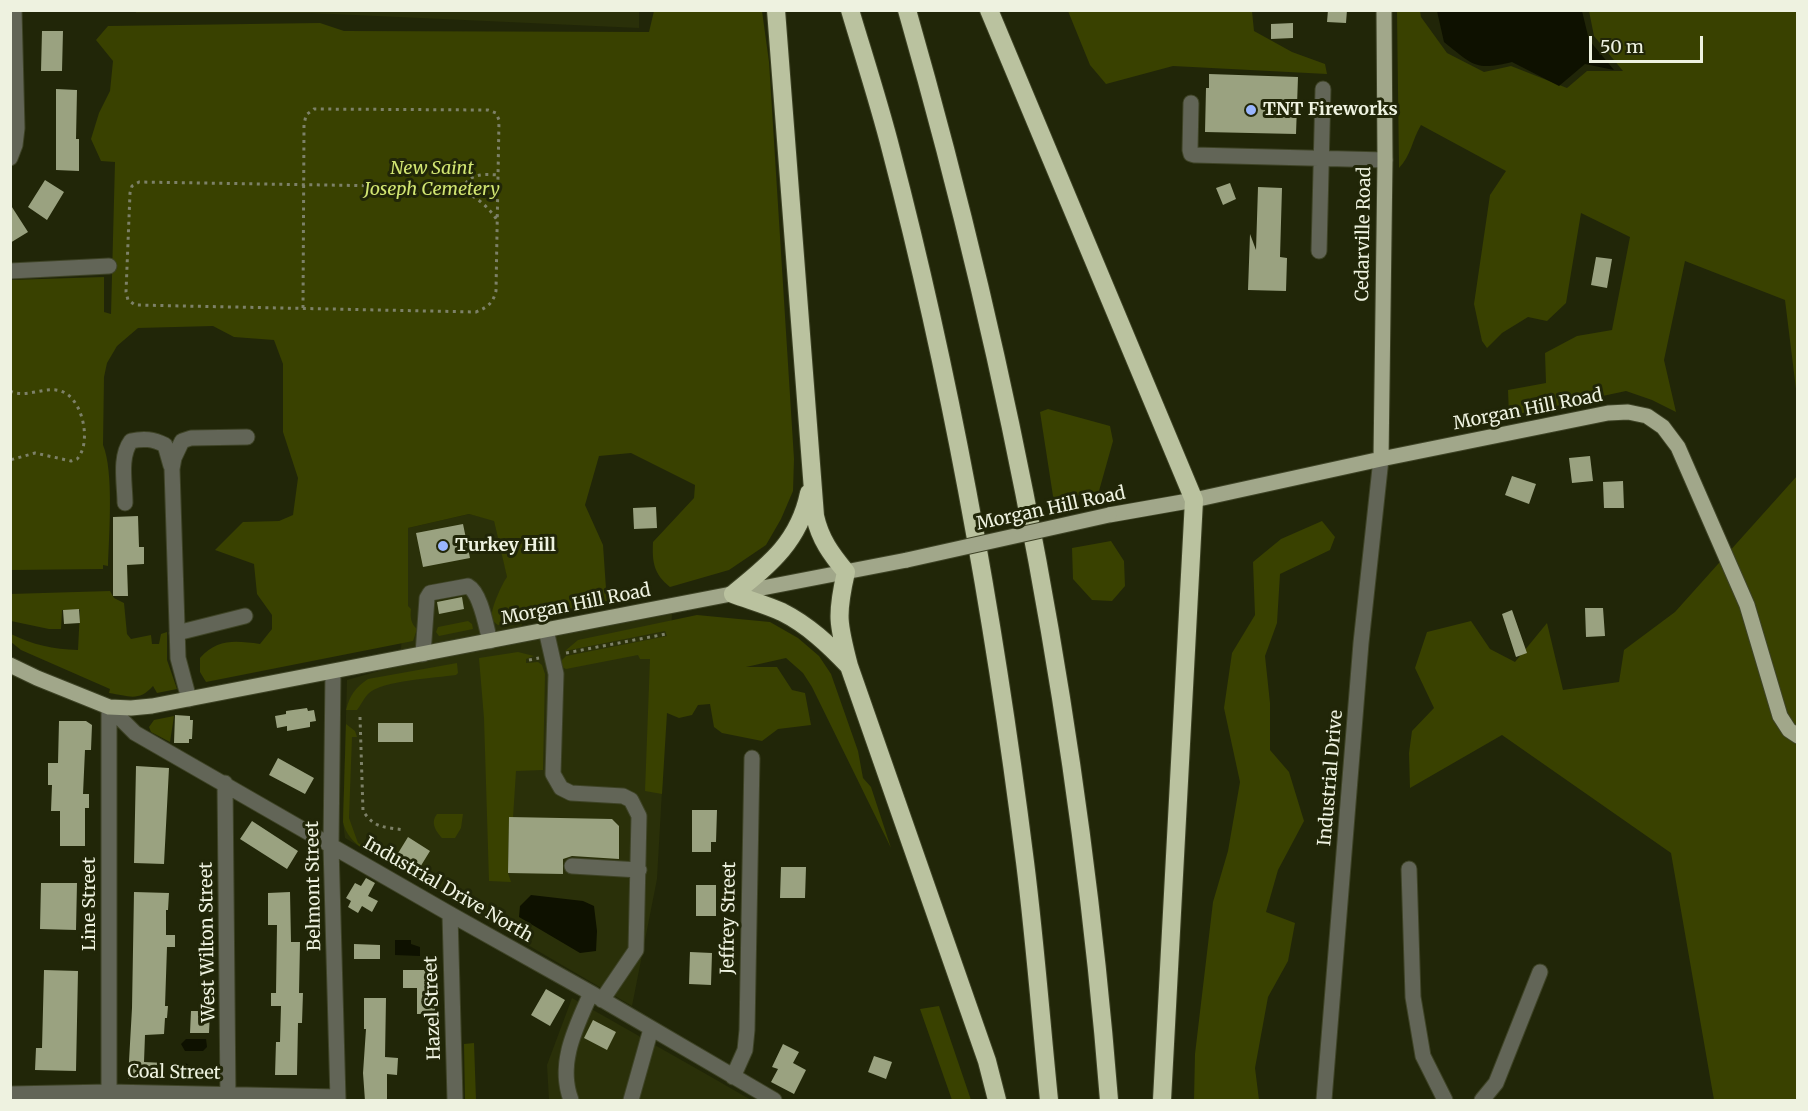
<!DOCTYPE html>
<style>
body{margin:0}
#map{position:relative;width:1808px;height:1111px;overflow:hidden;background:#212608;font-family:Merriweather,serif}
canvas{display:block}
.frame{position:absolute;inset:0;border:12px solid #eef2e0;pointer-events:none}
.scale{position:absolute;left:1589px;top:36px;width:114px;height:27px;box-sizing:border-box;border:3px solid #eef2e0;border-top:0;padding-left:8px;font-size:18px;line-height:21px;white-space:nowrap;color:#eef2e0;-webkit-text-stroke:4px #212608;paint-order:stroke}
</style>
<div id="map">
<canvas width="1808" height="1111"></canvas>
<div class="frame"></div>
<div class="scale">50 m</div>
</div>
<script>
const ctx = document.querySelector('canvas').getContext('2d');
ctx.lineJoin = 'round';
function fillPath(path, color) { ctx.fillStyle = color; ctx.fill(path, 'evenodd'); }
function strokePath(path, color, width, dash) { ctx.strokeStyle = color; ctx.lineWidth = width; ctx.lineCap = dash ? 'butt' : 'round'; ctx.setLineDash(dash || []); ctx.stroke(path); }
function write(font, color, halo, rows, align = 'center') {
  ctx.font = font + ' Merriweather,serif'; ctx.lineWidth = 6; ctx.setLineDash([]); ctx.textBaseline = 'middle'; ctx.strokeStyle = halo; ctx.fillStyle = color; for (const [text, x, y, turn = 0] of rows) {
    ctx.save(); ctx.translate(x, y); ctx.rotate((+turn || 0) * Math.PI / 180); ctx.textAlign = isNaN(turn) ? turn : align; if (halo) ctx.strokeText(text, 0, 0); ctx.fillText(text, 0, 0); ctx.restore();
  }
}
const built = new Path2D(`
 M136,10h503v18l-328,-15h-175z
 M469,514l25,6 15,64 10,29 7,28 146,-27 -15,265 -25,127 -287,-168 -2,-16 4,-142 53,-15 2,-32 6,-27v-78z
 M572,998l141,80 38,22h-202l-2,-35z`);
const green = new Path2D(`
 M654,11h108l7,51 25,397 -1,32 -12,28 -15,26 -37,25 -59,17c-16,-13 -18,-24 -17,-45l41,-44 1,-13 -64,-32 -32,3 -14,49 18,40 4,58 -109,22c-4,-3 -6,-4 -6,-9 -1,-8 10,-32 15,-39l-13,-56 -25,-7 -61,14v78l3,3c-1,8 0,15 6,20l-4,12 -207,41 -6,-10v-14c18,-20 36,-17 60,-14l12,-15v-14l-15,-21 -3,-30 -39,-14 28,-28 36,-1 14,-6 5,-37 -15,-46v-68l-9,-24 -40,-3 -21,-11 -75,2 -21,18 -10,17 -3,14 -1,68c11,26 6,91 5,121l-5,-1v4l-92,1 -1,-290 94,-3v35l7,2 4,-152 -14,-1 -10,-22 8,-26 11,-22 3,-30 -17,-21 12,-14 212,-3 24,8 305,1z
 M1068,11h184l2,20 38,21 33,12 2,10 -154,-8 -67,18 -16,-19z
 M1397,11h23l1,6 26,36 37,19 27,-6 56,22 20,-17h36l-29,-35 -5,-25h208v386l-12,-97 -100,-39 -21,99 12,52 -24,-12 -26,-9 -117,25 -1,-26 38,-7 -1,-30 32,-17 35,-6 18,-93 -49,-24 -15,90 -19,18 -19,-4 -26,16 -15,15 -5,-7 -8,-37 16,-109 16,-24 -85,-46c-9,15 -10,31 -22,43z
 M1048,409l62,17 3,15 -14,50 -43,9 -3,-4 -13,-84z
 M1797,476v624h-83l-43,-247 -169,-118 -92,53 -1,-35 3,-22 22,-23 -19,-40 12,-36 44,-11 19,28 25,13 32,-39 16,67 56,-8 5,-32 51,-38z
 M1322,521l13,16 -5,13 -50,24 -3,49 -12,33 5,47v47l19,22 15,49 -26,49 -12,42 29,11 -7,38 -20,36 -13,71 4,32h-65l1,-46 18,-152 15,-51 12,-69 -16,-74 8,-55 23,-38 -2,-53 28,-23z
 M1111,541l13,20 1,25 -13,15 -20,-1 -19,-21 -1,-31z
 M110,591l4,7 10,5 3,31 4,5 20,-4 1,9h7l2,-10 6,-2v28l10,29 -20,4 -4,-7c-14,16 -24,10 -44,7l1,-4 -89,-39 -10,-8v-8c22,11 42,15 67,16l2,-40h-18l-1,19h-12l-38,-8 -1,-27z
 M697,615l73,7 28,16 21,18 12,18 27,77 5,27 8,9 20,61 -79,-161 -9,-14 -17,-15 -40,9h31l15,23 13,3 6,32 -33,4 -16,12 -40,-8 -8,-6 -4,-23 -12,1 -6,10 -13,3 -12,-5 -5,81 -17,-3 5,-132h-10l-2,-4 -72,14 -4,-2v-7l4,-4 101,-20 -2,-5 -100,20 13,-11z
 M468,621l4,3 1,5 -34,7 -3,-4 2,-5z
 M518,652l16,4 -8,3v4l12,-1 4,3 3,9 -2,96 -27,1 -3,47h-4l-1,55 3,9 -22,-1 -5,-163 -5,-60z
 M457,663l1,10 -2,2c-20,3 -74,5 -88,19 -4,4 -7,11 -11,16h-11c4,-15 9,-22 22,-31z
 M174,716l-4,26 -19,-10 -2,-5 5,-7z
 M346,724l9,7 2,6h-5l-3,81 9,25 34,20 -1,1c-19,-10 -43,-19 -48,-42z
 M437,814h26l-2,14 -6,10h-13c-6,-7 -12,-15 -5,-24z
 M939,1006l32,94h-19l-32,-91z
 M474,1043l2,57h-11l-1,-56z`);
const water = new Path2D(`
 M1437,11h145l7,29 25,30 -29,-6 -26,22 -47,-24c-37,9 -39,3 -68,-20z
 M531,895l52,6 11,5 3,25 -1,20 -16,2 -61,-36 1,-11z
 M395,940h16v4l9,3v9l-25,-1z
 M186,1039h20l1,8 -4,4h-18l-4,-7z
 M175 1071a8 8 0 1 1 16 0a8 8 0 1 1-16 0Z`);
const building = new Path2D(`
 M1328,10h19l-1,13 -19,-1z
 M1293,23v15l-22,1v-15z
 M42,31h21l-1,40h-21z
 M1209,74l89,3 -2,57 -91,-2 1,-44h3z
 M56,89l21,1 -1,49h3v32l-23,-1z
 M45,180l19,12 -17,28 -19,-13z
 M1230,183l6,16 -13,6 -7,-17z
 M1258,187l24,1 -2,69 7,1 -1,33 -38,-1 2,-56 6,16z
 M10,204l18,28 -18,11z
 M1596,257l16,2 -5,29 -16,-3z
 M1590,456l3,25 -21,2 -3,-25z
 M1512,476l24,8 -7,20 -24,-9z
 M1623,481l1,27h-20l-1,-26z
 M656,507l1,21 -23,1 -1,-21z
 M138,516l1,31h5v17l-17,1 1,31h-15v-79z
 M463,524l7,34 -47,9 -7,-34z
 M462,597l2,12 -25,5 -2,-12z
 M1585,608h18l2,28 -19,1z
 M79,609l1,14 -16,1 -1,-14z
 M1512,610l15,43 -11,4 -14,-43z
 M307,708l1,3 6,-1 2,11 -6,1v5l-23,4v-5l-10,2 -2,-12 11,-2v-3z
 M175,715l15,1v4h3l-1,19h-3v4h-15z
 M59,721h27l6,4 -1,25h-6l-2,44h6v14h-4v38h-25v-35h-9l1,-26h-4v-22h10z
 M378,723h35v19h-35z
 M278,758l36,20 -9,16 -36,-19z
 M136,766l33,2 -5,96 -30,-1z
 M692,810h25l-1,32h-5v10h-19z
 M509,817l103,2 7,7v33l-47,-3 -9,3v15l-55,-1z
 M252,821l46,30 -11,18 -47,-30z
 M408,837l22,14 -16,26 -22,-14z
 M781,867h25l-1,31h-25z
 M366,878l9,5 -7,13 10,5 -6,11 -10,-6 -4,7 -10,-6 3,-6 -5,-3 9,-15 6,3z
 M41,883h36l-1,47 -36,-1z
 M696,885h20v31h-20z
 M134,892l35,1 -1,17h-2v25h9v12h-8l-2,59h3l-1,12h-2l-1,16 -19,1 -1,27 20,1v16h-36l4,-71z
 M290,892l1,50h9l-1,51h4l-1,30h-4l-1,52h-22l1,-33h4l1,-36h-10v-13h5l1,-68h-9v-32z
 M354,944l26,1v14h-26z
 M690,952l22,1 -1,32 -22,-1z
 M44,970l34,1 -2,100 -41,-1 1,-22h6z
 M403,970h33l-1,44h-18v-26h-14z
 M546,989l19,11 -15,26 -19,-11z
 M364,998h22l-1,59 13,1 -1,17 -10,-1v27h-22l-2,-28 3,-44h-2z
 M191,1011h19l-1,22h-19z
 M593,1020l23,12 -9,18 -23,-12z
 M783,1044l16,8 -6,11 13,7 -12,24 -23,-12 7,-13 -6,-2z
 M874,1056l18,6 -6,17 -18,-7z`);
const path = new Path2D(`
 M462,190c7,-17 20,-16 36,-15
 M303,308l1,-183 2,-10 8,-6 174,1 8,3 3,7 -3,171c-3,12 -8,16 -20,21l-341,-7 -7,-5 -2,-8 4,-99 2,-7 7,-4 310,5c20,4 37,16 48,33
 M10,391c18,9 39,-9 57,3 17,12 24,50 10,65l-6,2 -36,-8 -25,7
 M566,653l100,-19
 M529,660l10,-2
 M360,717l3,94c12,18 22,16 42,19`);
const minor = new Path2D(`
 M1191,103l-1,47 1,4 3,1 191,5
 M10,158l5,-13 2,-17 -3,-118
 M1319,251l4,-162
 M10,271l99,-5
 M125,503c0,-19 -6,-46 6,-62 13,-3 22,-2 34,4l6,21
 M546,630l10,44 -3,100 8,14 10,5 52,3 8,4 8,16 -3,134 -34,50
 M177,633l68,-17
 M423,654l4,-56 3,-5 38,-7c13,7 18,41 22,55
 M333,672l-2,174 7,254
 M189,699l-11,-41 -6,-189 2,-11 8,-17 9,-3 56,-1
 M109,707l26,26 315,181 141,79 183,107
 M225,783l3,317
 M572,866l67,4
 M1409,869l4,128 10,59 22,44
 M450,914l5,186
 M733,1077l12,-27 2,-20 5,-272
 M10,1094l99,-2 229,5
 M109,1100v-393
 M571,1100c-14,-37 5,-73 20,-107
 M631,1100l20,-71
 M1324,1100l37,-457 20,-184
 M1482,1100l14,-17 44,-111`);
const major = new Path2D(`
 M1381,459l4,-299 -1,-150
 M1109,515l85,-15 187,-41 227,-46 20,-1 19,4 16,11 15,20 69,158 33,111 9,14 9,6
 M10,665l27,13 72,29 22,1 21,-2 755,-146`);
const highway = new Path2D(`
 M776,10l39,506c5,23 16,38 31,56 -10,43 -8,52 3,94
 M850,10c14,47 29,93 41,140 61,233 104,473 134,712 10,79 16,159 24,238
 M907,10c102,356 173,722 202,1090
 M989,10l205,490 -32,600
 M733,594c16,6 34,11 49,18 26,13 47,33 67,54l138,395 10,39
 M733,594c36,-29 66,-52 76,-101`);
const majorBridge = new Path2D(`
 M907,560l202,-45`);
const markers = [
 [1251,110,6,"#99b5fd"],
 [443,546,6,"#99b5fd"]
];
const poiNames = [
 ["TNT Fireworks",1263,110],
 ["Turkey Hill",455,546]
];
const parkNames = [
 ["New Saint",432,169],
 ["Joseph Cemetery",432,190]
];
const streetNames = [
 ["Cedarville Road",1364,234,-89],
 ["Morgan Hill Road",1528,410,-11],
 ["Morgan Hill Road",1051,509,-12],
 ["Morgan Hill Road",576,605,-11],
 ["Industrial Drive",1331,778,-85],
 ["Belmont Street",314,886,-91],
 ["Industrial Drive North",448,890,30],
 ["Line Street",90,904,-90],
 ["Jeffrey Street",729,918,-89],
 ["West Wilton Street",208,942,-91],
 ["Hazel Street",433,1008,-92],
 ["Coal Street",174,1073,1]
];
fillPath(built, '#2a3009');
fillPath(green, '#394100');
fillPath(water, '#0e1100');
fillPath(building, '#9aa280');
strokePath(minor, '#3e4326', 17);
strokePath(major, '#3e4326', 17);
strokePath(highway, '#3e4326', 20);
strokePath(path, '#7d8168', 3, [3, 4.5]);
strokePath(minor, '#626557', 15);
strokePath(major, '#a1a78a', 15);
strokePath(highway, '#bac29f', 18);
strokePath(majorBridge, '#3e4326', 17, []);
strokePath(majorBridge, '#a1a78a', 15);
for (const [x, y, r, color] of markers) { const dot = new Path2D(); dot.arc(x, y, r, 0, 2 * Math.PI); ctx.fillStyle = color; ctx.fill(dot); strokePath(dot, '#212608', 2); }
write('bold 18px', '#eef2e0', '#212608', poiNames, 'left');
write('italic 18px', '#d2e672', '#212608', parkNames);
write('18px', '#eef2e0', '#212608', streetNames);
</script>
